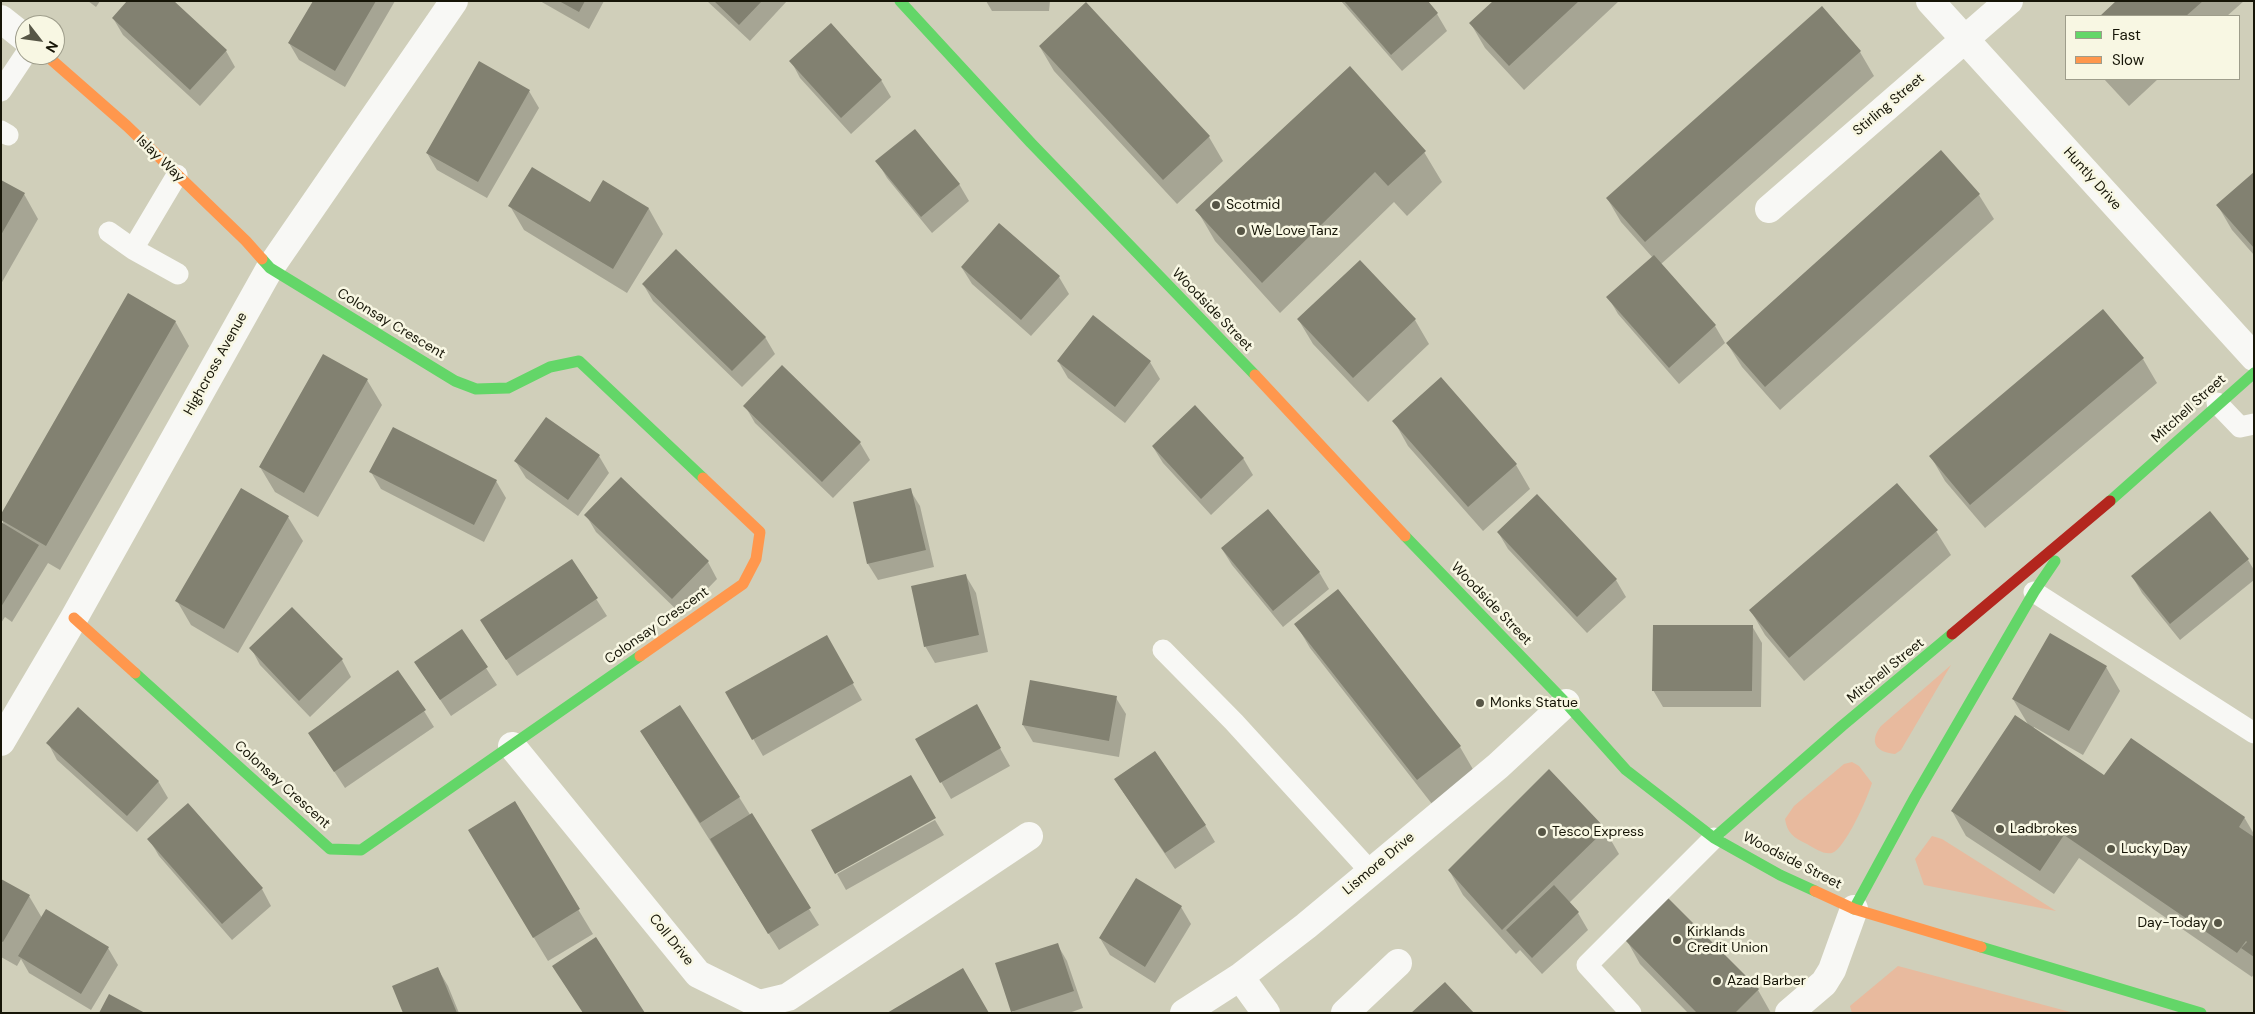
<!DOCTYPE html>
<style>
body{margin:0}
#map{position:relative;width:2255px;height:1014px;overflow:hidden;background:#d0cfba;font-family:"DM Sans",sans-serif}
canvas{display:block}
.frame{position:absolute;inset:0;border:2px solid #161507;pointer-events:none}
.legend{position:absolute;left:2065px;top:15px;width:175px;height:65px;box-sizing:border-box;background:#f8f7e3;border:1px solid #9e9d8b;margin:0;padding:6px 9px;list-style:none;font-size:15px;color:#161507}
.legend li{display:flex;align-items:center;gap:10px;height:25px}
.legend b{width:25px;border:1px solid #9e9d8b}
.north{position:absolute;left:15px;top:15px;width:50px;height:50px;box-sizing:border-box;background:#f8f7e3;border:1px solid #9e9d8b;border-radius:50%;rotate:120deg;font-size:14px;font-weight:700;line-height:20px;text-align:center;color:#161507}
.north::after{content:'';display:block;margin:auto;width:18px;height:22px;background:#575646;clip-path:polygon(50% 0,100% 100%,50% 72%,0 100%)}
</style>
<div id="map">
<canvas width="2255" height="1014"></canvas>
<div class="frame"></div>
<ul class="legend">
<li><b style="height:6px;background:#63d668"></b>Fast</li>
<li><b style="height:6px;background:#ff974d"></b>Slow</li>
</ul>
<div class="north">N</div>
</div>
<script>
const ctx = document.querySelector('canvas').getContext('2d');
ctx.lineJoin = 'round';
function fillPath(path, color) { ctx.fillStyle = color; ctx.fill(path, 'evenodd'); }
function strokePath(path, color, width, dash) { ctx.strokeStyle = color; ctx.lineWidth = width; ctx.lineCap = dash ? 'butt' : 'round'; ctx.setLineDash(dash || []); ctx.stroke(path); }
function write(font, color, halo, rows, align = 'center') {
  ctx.font = font + ' "DM Sans",sans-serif'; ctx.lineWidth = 5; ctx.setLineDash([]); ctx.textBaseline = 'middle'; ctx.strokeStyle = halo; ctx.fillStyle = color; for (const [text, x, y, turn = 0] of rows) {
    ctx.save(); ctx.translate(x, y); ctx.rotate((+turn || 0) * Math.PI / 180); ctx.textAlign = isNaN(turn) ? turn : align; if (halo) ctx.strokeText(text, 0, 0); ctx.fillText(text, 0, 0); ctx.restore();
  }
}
const green = new Path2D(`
 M1951,665l-50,85 -6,4c-20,-2 -26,-13 -14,-28z
 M1852,762l7,4 13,17c-4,14 -27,66 -40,70 -8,2 -18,-5 -25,-9 -13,-6 -20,-11 -22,-25l9,-13 50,-42z
 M1932,836l10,3 114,72 -132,-26 -9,-26z
 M1898,966l176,47h-222l-2,-7z`);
const shadow = new Path2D(`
 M88,1h12l-4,6z
 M314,1h81l-50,86 -46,-27 -10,-17z
 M540,1h64l-15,28z
 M707,1h80l-37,40z
 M986,1h64l-1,10h-57z
 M1341,1h85l11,13 10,17 -45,40z
 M1495,1h124l-95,89 -39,-42 -14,-24z
 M2118,1h126l-17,15h-126z
 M1822,8l38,44 14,24 -213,188 54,62 10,17 -46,41 -61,-70 -10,-17 45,-39 -32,-36 -14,-24z
 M113,18l113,33 9,16 -35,39 -77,-71z
 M1040,47l169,90 14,24 -46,43 -123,-133z
 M791,61l90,19 10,17 -40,37 -51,-56z
 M2104,79h54l-29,27z
 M529,91l10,17 -52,90 -50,-28 -10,-17z
 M1424,152l18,30 -35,34 -13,-14 -114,111 -65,-72 -18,-31z
 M1941,152l38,43 15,24 -214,191 -38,-43 -15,-24z
 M877,161l82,23 10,17 -37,32 -45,-55z
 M2254,174v81l-22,-25 -14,-24z
 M1,182l23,12 14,25 -37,65z
 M604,182l45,27 14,25 -36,59 -103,-63 -14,-24 81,-2z
 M999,225l60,52 10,17 -38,42 -59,-52 -10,-16z
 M643,284l122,53 10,17 -33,33 -89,-86z
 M1298,319l117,1 14,24 -61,58 -55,-58z
 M175,321l14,25 -129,224 -12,-7 -36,59 -7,-5 -4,6v-100l3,2 -3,-9z
 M324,356l43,24 15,25 -64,112 -43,-25 -15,-25z
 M2143,359l14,24 -172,145 -40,-47 -14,-24z
 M1058,361l92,1 10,17 -35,44 -57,-45z
 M782,367l78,76 10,17 -37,38 -78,-75 -10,-17z
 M546,419l53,37 10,17 -31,43 -52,-38 -10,-16z
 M1394,421l122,44 14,24 -47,42 -75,-85z
 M1153,447l90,11 10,17 -42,40 -48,-52z
 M371,472l125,9 10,17 -22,44 -103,-53z
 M910,490l10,16 14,61 -56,13 -10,-16z
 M1537,496l79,84 10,17 -39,36 -79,-84 -10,-17z
 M586,515l122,47 9,17 -35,36 -86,-83z
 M288,517l15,24 -65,112 -47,-28 -14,-24z
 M1936,531l15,24 -147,126 -39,-46 -14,-24z
 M1222,549l97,23 10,17 -46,38 -51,-62z
 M2248,560l6,10v10l-74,60 -38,-47 -10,-17z
 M572,561l35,55 -90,60 -25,-38z
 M966,576l10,17 12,59 -53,11 -10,-17z
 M1296,624l164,123 14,24 -42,33 -122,-156z
 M1752,626l10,17 -1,64h-98l-10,-17z
 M462,631l35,54 -46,31 -36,-54z
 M826,636l36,64 -99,56 -36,-63z
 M251,648l91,12 9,17 -41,40 -50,-52z
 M2106,667l14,24 -37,64 -49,-28 -1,2 71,48 140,40 10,17v140l-2,3 -173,-119 -25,36 -88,-58 -14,-25 77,-85 -16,-27z
 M1116,698l10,16 -7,43 -86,-15 -10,-17z
 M976,706l34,60 -59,33 -34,-59z
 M424,711l10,16 -89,61 -36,-55z
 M641,731l98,66 80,128 -40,25z
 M48,743l110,38 10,17 -31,34 -80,-72z
 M1549,771l56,59 14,24 -50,49 9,10 10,17 -46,44 -22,-24 -4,4 -53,-59 -14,-25z
 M1115,780l90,45 10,17 -40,27z
 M514,803l79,131 -45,27 -65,-107z
 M935,820l9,15 -98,55 -9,-16z
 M149,839l113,50 9,17 -39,34 -73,-84z
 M1,880l28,16 13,22 66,30 10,17 -27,45 -62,-37 -8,-14 -4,7 -16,-9z
 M1667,899l91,91 13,23h-83l-48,-49 -14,-25z
 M1181,907l10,17 -36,59 -45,-28 -10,-17z
 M1057,944l10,17 16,47 -14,5h-55l-1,-2z
 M438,969l10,17 11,27h-54z`);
const building = new Path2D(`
 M127,1h47l53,49 -37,40 -78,-72z
 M313,1h63l-41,70 -47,-28z
 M559,1h26l-6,11z
 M714,1h48l-23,24z
 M1344,1h84l10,12 -47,42z
 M1493,1h86l-70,65 -40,-43z
 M2116,1h87l-17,15h-86z
 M1086,2l124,134 -47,44 -124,-134z
 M1822,6l39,45 -216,191 -39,-44z
 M831,23l51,57 -41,38 -52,-57z
 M479,61l51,29 -52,92 -52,-29z
 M1350,66l76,85 -38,35 -13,-14 -113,111 -67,-73z
 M915,129l45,55 -39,33 -46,-56z
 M1941,150l39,44 -215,193 -39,-44z
 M532,167l58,35 13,-22 46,28 -36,61 -105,-63z
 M2254,172v76l-38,-43z
 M1,180l24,13 -24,42z
 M999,223l61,53 -39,44 -60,-53z
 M676,249l90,88 -34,34 -90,-87z
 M1654,255l62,70 -47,43 -63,-71z
 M1360,260l56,59 -63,59 -56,-59z
 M128,293l48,28 -130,225 -45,-26v-6z
 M2103,309l41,49 -174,147 -41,-49z
 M1093,315l58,46 -36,46 -58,-46z
 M323,354l45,25 -64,114 -45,-26z
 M782,365l79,77 -39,40 -79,-76z
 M1441,377l76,87 -49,43 -76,-86z
 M1195,405l49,53 -43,41 -49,-53z
 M546,417l54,38 -32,45 -54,-39z
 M393,427l104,53 -23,45 -105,-53z
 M621,477l88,84 -37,38 -88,-84z
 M1897,483l41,47 -149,128 -40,-48z
 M241,488l48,28 -65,113 -49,-28z
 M911,488l15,62 -59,14 -14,-62z
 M1537,494l80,85 -40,38 -80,-85z
 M1268,509l52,63 -47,39 -52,-63z
 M2210,511l39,48 -79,65 -39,-48z
 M1,522l38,23 -38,62z
 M572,559l26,39 -92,62 -26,-40z
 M966,574l13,61 -55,12 -13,-61z
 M1338,589l123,157 -44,34 -123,-156z
 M292,607l51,52 -44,42 -50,-53z
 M1653,625h100l-1,66h-100z
 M462,629l26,38 -48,33 -26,-38z
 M2050,633l57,33 -38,65 -57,-32z
 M827,635l27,48 -102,57 -27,-48z
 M398,670l28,40 -92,62 -26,-39z
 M1030,680l87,16 -8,45 -87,-16z
 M977,704l24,44 -61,35 -25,-44z
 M680,705l60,92 -40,26 -60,-92z
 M78,707l81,74 -32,35 -81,-73z
 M2015,715l89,60 27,-37 114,79 -6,10 15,10v120l-13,-9 6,-6 -1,-1 -9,12 -173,-118 -24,36 -89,-60z
 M1155,751l51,74 -41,28 -51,-74z
 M1549,769l57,60 -104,101 -54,-60z
 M911,775l25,43 -101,56 -24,-44z
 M515,801l65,108 -47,29 -65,-108z
 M188,803l75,85 -41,36 -75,-85z
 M752,813l59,95 -43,26 -58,-95z
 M1136,878l46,28 -37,61 -46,-29z
 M1,879l29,16 -27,47 -2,-1z
 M1554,885l25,27 -47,46 -26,-28z
 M1667,897l92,92 -24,24h-38l-73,-74z
 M46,909l63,38 -28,47 -63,-38z
 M596,937l49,76h-62l-31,-47z
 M1058,943l16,48 -63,21 -16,-49z
 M438,967l19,46h-54l-11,-27z
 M963,968l26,45h-102z
 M1445,982l29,31h-63z
 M109,994l36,19h-46z`);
const lane = new Path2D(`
 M1,91l24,-36
 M1,131l7,4
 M177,175l-44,74 45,25
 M109,232l24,17
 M2217,403l23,24 14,-3
 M2034,592l220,141
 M1163,650l71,72 136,149
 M1631,1013l-44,-48 127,-127`);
const street = new Path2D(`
 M1930,1l324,356
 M1,19l24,19
 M1769,209l240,-208
 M1,742l73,-124 196,-350 184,-267
 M512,746l186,228 61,30 29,-7 241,-161
 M1240,977l26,36
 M1184,1013l56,-36 66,-51 192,-160 68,-63
 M1345,1013l53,-50
 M1789,1013l35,-30 8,-13 22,-61`);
const fast = new Path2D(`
 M900,1l131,142 224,232
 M262,259l8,9 185,113 21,8 32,-1 42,-21 29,-6 124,117
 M2110,501l144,-128
 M1405,536l161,167 60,67 88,68 66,37 35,16
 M135,673l195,176 31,1 279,-194
 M1714,838l128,-112 110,-92
 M1854,909l61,-112 119,-205 21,-31
 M1981,947l220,66`);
const slow = new Path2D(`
 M46,55l81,71 119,115 16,18
 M1255,375l150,161
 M74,618l61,55
 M640,656l103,-72 13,-25 4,-27 -57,-54
 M1815,891l39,18 127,38`);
const jam = new Path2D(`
 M1952,634l158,-133`);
const markers = [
 [1216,205,5,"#575646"],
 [1241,231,5,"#575646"],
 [1480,703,5,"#575646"],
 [2000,829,5,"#575646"],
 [1542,832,5,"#575646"],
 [2111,849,5,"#575646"],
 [2218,923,5,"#575646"],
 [1677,940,5,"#575646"],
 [1717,981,5,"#575646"]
];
const streetNames = [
 ["Stirling Street",1889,105,-40],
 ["Islay Way",160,159,44],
 ["Huntly Drive",2092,179,48],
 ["Woodside Street",1212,310,46],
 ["Colonsay Crescent",391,324,31],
 ["Highcross Avenue",216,364,-61],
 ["Mitchell Street",2189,409,-42],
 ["Woodside Street",1491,604,46],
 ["Colonsay Crescent",657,626,-35],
 ["Mitchell Street",1886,671,-39],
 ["Colonsay Crescent",282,785,42],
 ["Woodside Street",1792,861,27],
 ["Lismore Drive",1379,864,-40],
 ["Coll Drive",671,940,51]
];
const poiNames = [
 ["Scotmid",1226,205],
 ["We Love Tanz",1251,231],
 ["Monks Statue",1490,703],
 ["Ladbrokes",2010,829],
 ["Tesco Express",1552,832],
 ["Lucky Day",2121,849],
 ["Day-Today",2208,923,"right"],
 ["Kirklands",1687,932],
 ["Credit Union",1687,948],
 ["Azad Barber",1727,981]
];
fillPath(green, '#e8ba9e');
fillPath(shadow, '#0003');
fillPath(building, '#828171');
strokePath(lane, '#f8f8f5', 21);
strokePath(street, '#f8f8f5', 28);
strokePath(fast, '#63d668', 11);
strokePath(slow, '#ff974d', 11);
strokePath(jam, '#b3261e', 11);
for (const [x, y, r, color] of markers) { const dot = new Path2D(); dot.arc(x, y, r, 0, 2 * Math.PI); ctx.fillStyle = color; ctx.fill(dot); strokePath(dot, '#f8f7e3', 2); }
write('14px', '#161507', '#f8f7e3', streetNames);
write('14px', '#161507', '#f8f7e3', poiNames, 'left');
</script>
